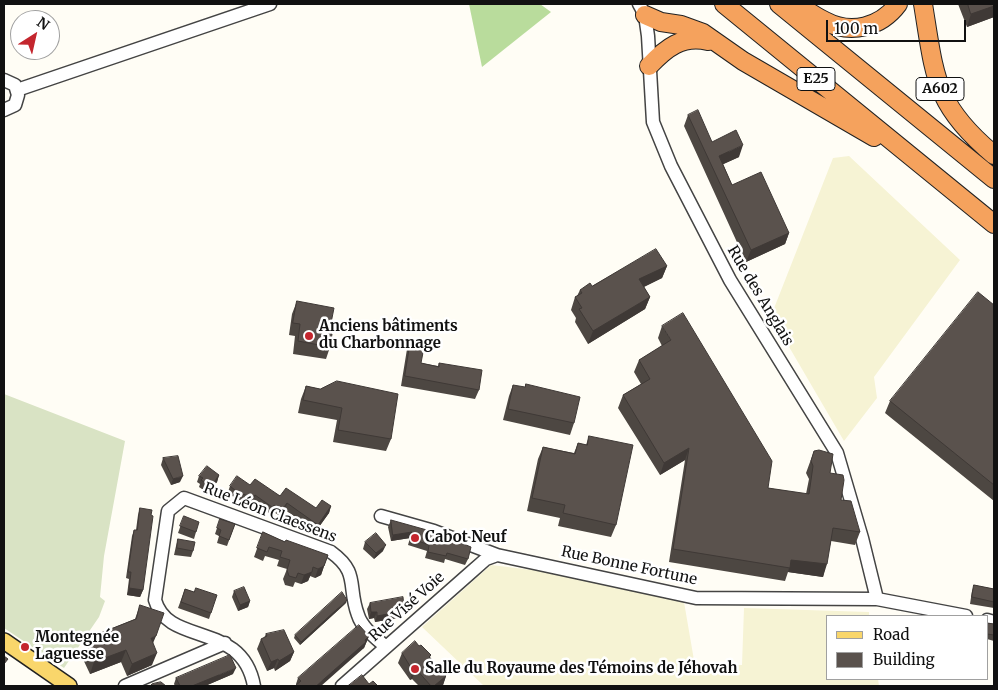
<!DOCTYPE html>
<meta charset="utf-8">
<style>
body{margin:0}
#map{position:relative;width:998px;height:690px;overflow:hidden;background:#fffdf5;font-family:Merriweather,serif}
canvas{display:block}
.frame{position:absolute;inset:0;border:5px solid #111;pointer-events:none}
.legend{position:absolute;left:826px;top:615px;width:162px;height:65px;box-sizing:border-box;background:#fff;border:1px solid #a0a0a0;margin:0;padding:6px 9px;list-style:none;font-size:15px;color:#111}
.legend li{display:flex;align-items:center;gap:10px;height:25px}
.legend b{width:25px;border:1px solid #a0a0a0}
.north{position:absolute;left:10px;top:10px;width:50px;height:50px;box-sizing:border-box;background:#fff;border:1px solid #a0a0a0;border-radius:50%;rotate:35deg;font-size:14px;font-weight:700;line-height:20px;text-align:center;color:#111}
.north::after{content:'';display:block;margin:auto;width:18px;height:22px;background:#c4262e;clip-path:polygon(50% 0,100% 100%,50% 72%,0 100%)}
.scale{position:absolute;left:826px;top:20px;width:140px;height:22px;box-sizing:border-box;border:2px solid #111;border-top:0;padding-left:6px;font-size:15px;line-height:18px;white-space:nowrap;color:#111;-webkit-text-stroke:4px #fff;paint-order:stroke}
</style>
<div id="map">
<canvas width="998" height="690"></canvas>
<div class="frame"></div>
<ul class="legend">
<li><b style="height:6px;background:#f9d66b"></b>Road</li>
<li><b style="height:14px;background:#5a524d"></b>Building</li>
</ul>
<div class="north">N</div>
<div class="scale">100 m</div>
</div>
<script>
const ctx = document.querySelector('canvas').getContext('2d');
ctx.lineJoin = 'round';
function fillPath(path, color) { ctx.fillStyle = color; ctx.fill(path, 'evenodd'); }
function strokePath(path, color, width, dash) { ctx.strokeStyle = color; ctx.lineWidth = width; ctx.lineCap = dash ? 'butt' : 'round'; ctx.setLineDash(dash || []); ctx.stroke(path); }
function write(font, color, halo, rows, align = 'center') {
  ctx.font = font + ' Merriweather,serif'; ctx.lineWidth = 5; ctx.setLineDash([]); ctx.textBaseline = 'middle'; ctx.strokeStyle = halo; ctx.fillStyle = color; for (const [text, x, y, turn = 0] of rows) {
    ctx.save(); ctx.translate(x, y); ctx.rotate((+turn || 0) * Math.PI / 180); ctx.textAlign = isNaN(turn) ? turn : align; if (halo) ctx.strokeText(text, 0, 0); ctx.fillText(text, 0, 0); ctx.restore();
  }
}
const farmland = new Path2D(`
 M849,156l111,104 -86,117 3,21 -33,43 -73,-125 62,-158z
 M491,565l50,6 143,31 11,64 47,-1 2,-57 125,4v4h-42v63h51l1,7h-395l-62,-59z`);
const forest = new Path2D(`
 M469,4h71l11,8 -69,55z`);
const cemetery = new Path2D(`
 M4,394l121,47 -21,115 -4,41 5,4 -6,16 -35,51 -60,-40z`);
const minor = new Path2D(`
 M639,4l6,11 3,21 5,86 18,44 59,114 107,173 25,85 15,61
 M4,80l11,5 3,10 -3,10 -11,5
 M17,90l253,-86
 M381,516l53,15 63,24 199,43 181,1 89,17
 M987,620l7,2
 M125,686l100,-43
 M254,686c-12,-66 -86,-39 -99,-86l13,-89 16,-13 147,54c29,21 16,34 27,63 4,13 18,23 28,32
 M342,686l127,-112 17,-15 11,-4`);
const major = new Path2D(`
 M4,641l65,45`);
const highway = new Path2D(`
 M724,4l270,220
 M779,4l215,175
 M794,4c11,4 20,12 31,17 26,14 56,6 73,-17
 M923,4c12,73 11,101 71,151
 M645,15l16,7 20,3 22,8 40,28 131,76
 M649,66c17,-18 33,-31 59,-25`);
const wall = new Path2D(`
 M958,4h36v13l-27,10z
 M688,115l24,27 27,15 -16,7 9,21 57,48 -4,11 -39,18 -62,-136z
 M667,266l-5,12 -18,9 6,10 -5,12 -57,35 -13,-22 1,-4 -5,-8 4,-13 2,-1 3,-6z
 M297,301l33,46 -4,12 -33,-5 2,-18 -6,-1 3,-21z
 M994,305v196l-109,-88 5,-12z
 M662,326l106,162 38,6 3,-15 -3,-6 8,-22 16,22 11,27 19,32 -5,13 -24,-4 -8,36 -35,-5 -3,9 -116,-19 16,-102 -25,15 -42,-67 5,-13 18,-11 -7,-12 5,-12 23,-14 -4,-8z
 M411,339l10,24 17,3 1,-3 40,27 -4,9 -74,-13 6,-37z
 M513,385l61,38 -4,12 -67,-15 6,-24z
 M306,386l14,3 71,50 -5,12 -53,-9 4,-22 -39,-7 3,-14z
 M589,436l27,89 -5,12 -53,-11 2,-8 -33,-7 11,-52 5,-12 31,6 4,-10 8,2z
 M163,458l17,24 -9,3 -10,-20z
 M219,475l-2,7 -9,11 -9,-6 1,-3 -3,-2 2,-6z
 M250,485l66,23 15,-2 -2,7 -13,18 -31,-21 -5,6 -8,-5 -2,3 -17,-13 -4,5 -7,-6 -2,3 -12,-11 2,-6z
 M140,508l3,82 -3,7 -13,-2 2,-16 -3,-1 6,-42 2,-6h2l2,-15z
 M184,516l12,16 -2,7 -16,-6z
 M220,519l15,5 -8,22 -10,-3 2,-7 -4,-2z
 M391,520l77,39 -3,6 -20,-6 -1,4 -19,-5 2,-7 -19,-6 2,-7 -19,3 -3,-14z
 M263,532l22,10 43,13 -7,20 -6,3 -5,-2 -2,5 -7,3 -6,-2 -2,5 -8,-2 -2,-6 4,-10 -10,-3 2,-6 -14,-4 -2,5 -9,-4z
 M178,539l15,12 -2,6 -17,-2 2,-9z
 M365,542l18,9 -9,8 -11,-10z
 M974,585l20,4v19l-24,-4 2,-13z
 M185,589l9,3 17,21 -2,6 -31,-11z
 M234,591l16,10 -2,6 -10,4 -6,-14z
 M346,603l-46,42 -6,-7 1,-3z
 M370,603l32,10 -3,1 -2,4 -22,4 -1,-4 -5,1 -2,-10z
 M140,605l13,39 -1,21 -25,11 -6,-14 -31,12 -8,-17 5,-12 3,-2 3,-7 42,-17z
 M987,623l7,1v17l-7,-2z
 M266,634l28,18 -4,9 -15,10 -1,-3 -7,3 -10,-22 4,-10 3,-1z
 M369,636l-5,12 -68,37v-1l2,-6z
 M419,646l12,9 -1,2 16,19 -3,9 -2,1h-22l-7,-7 -2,1 -12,-17 4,-10z
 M233,674l-28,12h-30l-1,-2 2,-6z`);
const shadedWall = new Path2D(`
 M994,6v11l-27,10 4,-13z
 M743,145l-4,12 -24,11 4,-12z
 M789,233l-4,11 -39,18 5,-12z
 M667,266l-5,12 -27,13 4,-12z
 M650,297l-5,12 -57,35 5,-13z
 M689,448l-4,12 -25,15 4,-12z
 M219,475l-2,7 -9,11 3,-6z
 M183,476l-3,6 -9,3 2,-6z
 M255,495l-2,6 -4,5 3,-7z
 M287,503l-2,7 -5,6 2,-6z
 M331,506l-2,7 -13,18 2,-6z
 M412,532l-2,6 -19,3 2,-6z
 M386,545l-3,6 -9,8 2,-6z
 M791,560l36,4 -4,13 -35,-5z
 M324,566l-3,9 -6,3 3,-9z
 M312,572l-4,9 -7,3 3,-9z
 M129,588l14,2 -3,7 -13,-2z
 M347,600l-1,3 -46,42 1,-3z
 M250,601l-2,6 -10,4 2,-6z
 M404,607l-2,6 -3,1 -2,4 -22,4 2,-6 22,-8z
 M371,612h6l-3,6 -5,1z
 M156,636l-5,12v-10z
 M369,636l-5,12 -43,38h-5z
 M126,650l-5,12 -31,12 4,-12z
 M294,652l-4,9 -15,10 4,-10z
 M157,653l-5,12 -25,11 5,-12z
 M278,659l-4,9 -7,3 4,-9z
 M236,668l-3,6 -28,12h-13z
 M416,669l-4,10 -2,1 3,-9z
 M446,676l-3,9 -2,1h-7z`);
const building = new Path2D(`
 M968,4h26v2l-23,8z
 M698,110l14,32 24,-12 7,15 -24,11 13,29 29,-13 28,61 -38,17 -63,-135z
 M656,249l11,17 -28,13 11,18 -57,34 -14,-22 3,-1 -7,-11 7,-4 -2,-3 10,-7 2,3z
 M978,292l16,13v180l-104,-84z
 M297,301l37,7 -5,25 3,1 -2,13 -32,-6 2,-17 -7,-1z
 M683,313l89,148 -4,27 41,6 4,-28 -2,-5 3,-10 5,-1 14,4 -3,19 13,2 1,5 -3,20 10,1 9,31 -27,-4 -6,36 -36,-4 -1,8 -117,-19 16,-101 -25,15 -41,-68 27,-16 -11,-19 32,-20 -9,-14z
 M411,339l14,3 -4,21 18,4v-4l43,7 -3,20 -74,-14z
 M337,381l61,13 -7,45 -53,-9 4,-22 -39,-8 3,-14 14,3z
 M526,384l54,13 -6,26 -66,-14 5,-24 12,2z
 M589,436l44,9 -17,80 -53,-12 2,-8 -33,-7 11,-51 32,7 3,-11 9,2z
 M178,456l5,20 -10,3 -10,-21z
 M207,466l12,9 -8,12 -10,-7 2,-2 -4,-2z
 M237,476l13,9 5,-6 25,17 6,-8 30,20 6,-8 9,6 -13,19 -31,-22 -5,7 -8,-5 -2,2 -17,-12 -3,4 -8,-5 -2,2 -12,-10z
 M140,508l12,2 -1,5 2,1 -10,74 -14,-2 2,-16h-3l6,-42h3z
 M184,516l15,6 -3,10 -16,-6z
 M220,519l15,5 -6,16 -10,-4 2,-6 -4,-2z
 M391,520l43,12 37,15 -3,12 -21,-6 -1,3 -18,-4 1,-7 -19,-7 2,-6 -19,3z
 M263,532l22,10 1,-2 42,15 -4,11 -6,3 -5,-2 -1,5 -8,3 -6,-2 -2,5 -7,-2 -2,-6 3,-10 -10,-3 2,-6 -13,-4 -2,5 -10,-4z
 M376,533l10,12 -10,8 -11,-11z
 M178,539l17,3 -2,9 -16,-3z
 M974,585l20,4v13l-22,-5z
 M244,587l6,14 -10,4 -6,-14z
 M196,588l21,7 -6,18 -30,-11 4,-13 9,3z
 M342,592l5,8 -46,42 -6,-7z
 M403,597l1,10 -5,1v4l-22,4v-4h-6l-1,-9z
 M140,605l24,8 -8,23 -5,2 6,15 -25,11 -6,-14 -32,12 -7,-17 9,-4 -3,-5 43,-17z
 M987,623l7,1v11l-7,-1z
 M359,625l10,11 -4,4 1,2 -50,44h-21l6,-5 -3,-3z
 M284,630l10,22 -15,9 -1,-2 -7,3 -10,-23 6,-3 -1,-2z
 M415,641l4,5 2,-1 10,10 -2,2 17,19 -12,10h-3l-15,-17 -3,2 -11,-18z
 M230,655l6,13 -44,18h-12l-4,-8z
 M4,656l4,3 -4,5z
 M362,675l7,9 4,-3 5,5h-30z
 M161,682l5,4h-16l2,-2z`);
const markers = [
 [309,336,5,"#c4262e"],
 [415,538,5,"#c4262e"],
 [25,647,5,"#c4262e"],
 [415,669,5,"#c4262e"]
];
const shields = [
 [816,79,38],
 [940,89,48]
];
const shieldNames = [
 ["E25",816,79],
 ["A602",940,89]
];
const streetNames = [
 ["Rue des Anglais",760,296,59],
 ["Rue Léon Claessens",270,513,21],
 ["Rue Bonne Fortune",629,566,12],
 ["Rue Visé Voie",407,607,-42]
];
const poiNames = [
 ["Anciens bâtiments",319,327],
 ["du Charbonnage",319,344],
 ["Cabot Neuf",425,538],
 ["Montegnée",35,638],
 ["Laguesse",35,655],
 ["Salle du Royaume des Témoins de Jéhovah",425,669]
];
fillPath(farmland, '#f6f3d4');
fillPath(forest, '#b9dc9c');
fillPath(cemetery, '#d9e3c4');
strokePath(minor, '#444', 15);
strokePath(major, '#222', 18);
strokePath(highway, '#222', 20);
strokePath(minor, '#fff', 12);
strokePath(major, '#f9d66b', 15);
strokePath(highway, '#f5a25d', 18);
fillPath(wall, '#4d4742');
fillPath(shadedWall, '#3f3936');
fillPath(building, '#5a524d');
strokePath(building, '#3f3936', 1);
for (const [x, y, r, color] of markers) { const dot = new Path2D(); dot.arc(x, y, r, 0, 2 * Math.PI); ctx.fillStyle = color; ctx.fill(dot); strokePath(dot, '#fff', 2); }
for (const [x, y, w] of shields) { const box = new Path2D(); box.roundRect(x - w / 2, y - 11.5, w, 23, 4); ctx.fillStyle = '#fff'; ctx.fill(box); strokePath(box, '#111', 1); }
write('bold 14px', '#111', null, shieldNames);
write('15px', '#111', '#fff', streetNames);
write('bold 15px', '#111', '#fff', poiNames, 'left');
</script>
